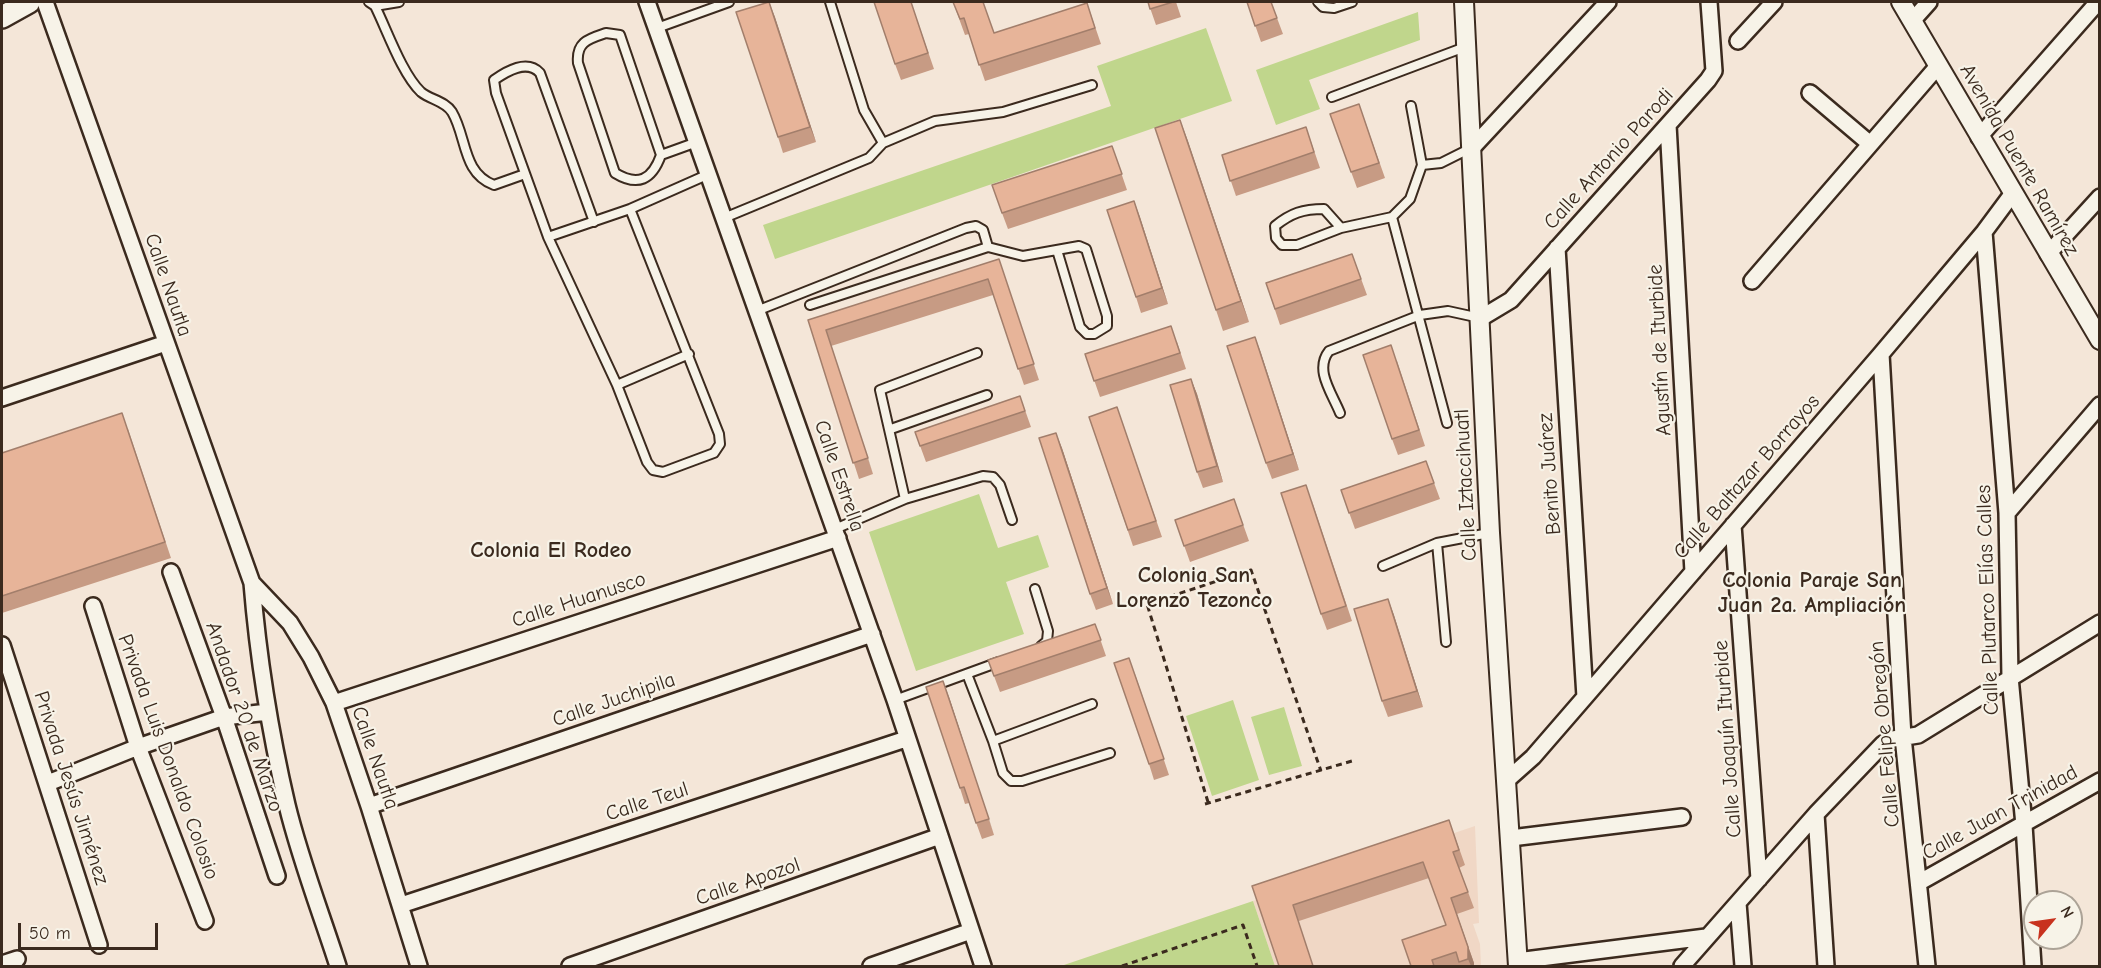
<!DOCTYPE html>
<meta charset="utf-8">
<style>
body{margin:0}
#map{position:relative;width:2101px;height:968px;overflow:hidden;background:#f4e6d8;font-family:"Comic Neue",sans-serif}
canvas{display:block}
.frame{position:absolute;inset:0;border:3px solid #3b2a1e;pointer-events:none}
.north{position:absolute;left:2023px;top:890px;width:60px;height:60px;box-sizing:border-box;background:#f7f3e8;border:2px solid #aca397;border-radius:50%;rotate:61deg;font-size:16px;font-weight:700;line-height:24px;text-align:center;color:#3b2a1e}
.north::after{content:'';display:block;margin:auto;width:21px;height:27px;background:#c8321e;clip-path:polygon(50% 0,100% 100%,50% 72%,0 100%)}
.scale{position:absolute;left:18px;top:923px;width:140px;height:27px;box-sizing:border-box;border:3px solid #3b2a1e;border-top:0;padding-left:8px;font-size:18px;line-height:21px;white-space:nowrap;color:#3b2a1e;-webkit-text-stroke:4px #f7f3e8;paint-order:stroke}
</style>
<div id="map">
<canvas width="2101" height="968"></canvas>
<div class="frame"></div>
<div class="north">N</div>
<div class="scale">50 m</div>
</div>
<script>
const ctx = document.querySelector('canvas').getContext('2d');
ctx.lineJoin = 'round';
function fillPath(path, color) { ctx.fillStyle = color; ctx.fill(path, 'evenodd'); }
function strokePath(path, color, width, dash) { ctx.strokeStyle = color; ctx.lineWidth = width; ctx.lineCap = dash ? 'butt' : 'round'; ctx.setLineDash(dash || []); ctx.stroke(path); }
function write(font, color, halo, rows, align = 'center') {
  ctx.font = font + ' "Comic Neue",sans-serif'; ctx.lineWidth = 4.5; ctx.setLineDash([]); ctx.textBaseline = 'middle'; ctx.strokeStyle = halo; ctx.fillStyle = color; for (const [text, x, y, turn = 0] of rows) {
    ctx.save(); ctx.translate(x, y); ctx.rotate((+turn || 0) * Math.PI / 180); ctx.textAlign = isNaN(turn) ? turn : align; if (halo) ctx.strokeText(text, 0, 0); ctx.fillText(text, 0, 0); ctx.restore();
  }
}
const built = new Path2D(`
 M1475,826l4,97 -6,1 7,20 1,22h-206l-22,-65z`);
const green = new Path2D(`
 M1418,12l2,28 -111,40 11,29 -44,16 -20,-55z
 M1206,28l26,73 -457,158 -12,-34 348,-119 -14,-40z
 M979,494l19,54 40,-13 11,32 -43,15 18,52 -108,37 -47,-139z
 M1233,700l26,80 -47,16 -26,-80z
 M1284,707l18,59 -33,9 -18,-58z
 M1253,901l22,65h-214z`);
const path = new Path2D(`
 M1208,802l-61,-198 104,-34 70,201
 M1205,804l147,-43
 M1122,966l121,-41 14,41`);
const service = new Path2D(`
 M369,2l6,4 24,-4
 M830,2l34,108 19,33
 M1318,2l5,5 11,1 18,-6
 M375,6c12,24 27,68 46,86 10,8 24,9 31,20 15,25 10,61 42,73l31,-11
 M657,28l72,-26
 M606,33l14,2 41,120c-9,25 -23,32 -46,18l-37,-110c-2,-21 10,-24 28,-30z
 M1332,97l133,-50
 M1411,106l11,59 19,-2 30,-15
 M661,155l36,-13
 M1392,217l18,-18 12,-34
 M724,218l145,-60 14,-15 52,-22 68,-9 89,-27
 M594,222l-54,-149c-13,-14 -33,-2 -46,7l2,13 52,144 69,148 30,77 6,8 10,2 51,-19 6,-9 -1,-10 -89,-225
 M1341,228l-44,17h-15l-6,-7 -1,-12c16,-13 28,-17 49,-17l17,19 51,-11 55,206
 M548,237l82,-28 79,-35
 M810,305l178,-58
 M759,310l207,-82 10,-2 7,4 5,17 35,9 56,-10 7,3 21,67v10l-13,8h-7l-7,-7 -23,-77
 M617,385l72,-31
 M1340,413c-8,-20 -26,-43 -11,-62l91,-36 28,-4 32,7
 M891,429l96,-34
 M905,499l-25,-109 97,-37
 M835,529l70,-30 78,-23 10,1 7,8 12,35
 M1437,543l9,99
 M1383,566l54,-23 52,-10
 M1035,589l13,42 -1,10 -6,5
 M967,674l26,67 99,-37
 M895,700l104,-38
 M993,741l10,32 8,8h11l88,-28`);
const minor = new Path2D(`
 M45,2l207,581c6,74 18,149 35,222 13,54 34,108 51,161
 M647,2l248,698 88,266
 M1912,21l17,-19
 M1738,41l36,-39
 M1810,93l59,50
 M1668,125l25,447
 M1979,137l119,-135
 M1472,148l136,-146
 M1984,232l23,281 3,164 14,148 9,141
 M1557,248l28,449
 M2048,254l52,-57
 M1752,281l186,-215
 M1481,318l30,-18 197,-220 6,-9 -5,-69
 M1881,354l22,383 24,229
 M2,398l164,-55
 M2007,513l93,-108
 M1733,525l26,354
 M171,572l53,145 53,159
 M252,583l38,40 21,34 23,46 35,103 50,160
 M93,606l45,141 67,174
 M2,645l97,300
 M334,703l504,-165
 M1506,781l27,-24 52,-60 296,-343 103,-122 29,-39
 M48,783l90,-36 86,-30 44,-5
 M369,806l503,-172
 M1816,814l10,152
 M1511,838l171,-21
 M1920,882l180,-101
 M1738,903l5,63
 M401,905l505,-166
 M1517,961l189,-24
 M2,964l15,-5
 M570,966l370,-130
 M871,966l100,-35
 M1682,966l134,-152 67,-70 10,-5 25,-4 182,-112`);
const tertiary = new Path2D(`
 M1464,2l26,531 28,433
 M1901,2l199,338`);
const secondary = new Path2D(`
 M2,17l27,-15`);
const wall = new Path2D(`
 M769,2l47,140 -33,11 -5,-16z
 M911,2l23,67 -33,11 -6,-16z
 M953,2l41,31 93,-30 14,41 -116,37 -16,-47 -4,1z
 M1148,2h28l5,15 -25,8z
 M1247,2h24l12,32 -22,8z
 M1359,104l26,74 -28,10 -27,-74z
 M1180,120l69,202 -26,9 -7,-21z
 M1306,127l14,41 -84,28 -14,-41z
 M1112,146l15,44 -119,39 -6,-16z
 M1134,201l34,103 -27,9 -5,-16z
 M1352,254l15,41 -87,30 -14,-42z
 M1004,275l35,105 -15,5 -31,-90 -162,51 42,128 -14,5 -51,-159z
 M1255,337l44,133 -27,9 -6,-16z
 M1177,342l9,27 -86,28 -15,-43z
 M1397,361l28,85 -27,9 -6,-16z
 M1191,379l6,15 26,88 -20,6 -6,-16z
 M1020,396l11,31 -105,35 -11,-30z
 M1117,407l45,130 -29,9 -44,-129z
 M128,429l43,129 -169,55v-160z
 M1062,448l51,156 -17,6 -6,-16z
 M1426,461l14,38 -85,30 -14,-39z
 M1234,499l15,42 -59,21 -15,-42z
 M1312,501l40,120 -25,9 -6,-16z
 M1388,599l35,108 -35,10 -6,-16z
 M1095,624l11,32 -106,36 -12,-32z
 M1135,674l34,101 -15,5 -5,-16z
 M949,697l45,138 -12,4 -13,-36 -4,1 -5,-16z
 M1449,820l16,45 -6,3 15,40 -17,6 17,49v3h-63l35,-41 -17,-47 -130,43 -47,-35z`);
const shadedWall = new Path2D(`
 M769,2l6,15 41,125 -6,-15z
 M1180,120l8,21 61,181 -8,-21z
 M1134,201l6,16 28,87 -6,-16z
 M826,330l5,16 42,128 -5,-16z
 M1255,337l6,16 38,117 -6,-16z
 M1191,379l6,15 26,88 -6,-16z
 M1056,433l6,15 51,156 -6,-16z
 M1388,599l6,16 29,92 -6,-16z
 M943,681l6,16 45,138 -5,-16z
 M1451,898l23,65v3h-3l-3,-7z`);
const building = new Path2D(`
 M769,2l41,125 -32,10 -42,-125z
 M874,2h37l17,51 -33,11z
 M953,2h30l11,31 93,-30 8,25 -116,37 -15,-47 -4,1z
 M1148,2h25l-23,7z
 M1247,2h24l6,16 -22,8z
 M1359,104l20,59 -28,9 -21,-58z
 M1180,120l61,181 -25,9 -61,-182z
 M1306,127l8,25 -84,29 -8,-26z
 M1112,146l10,28 -120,39 -10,-28z
 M1134,201l28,87 -26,9 -29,-87z
 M1352,254l9,25 -86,30 -9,-26z
 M999,259l35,105 -16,5 -30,-90 -162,51 42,128 -15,5 -45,-143z
 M1171,326l9,27 -86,28 -9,-27z
 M1255,337l38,117 -27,9 -39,-117z
 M1391,345l28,85 -27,9 -29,-84z
 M1191,379l26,87 -20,6 -27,-87z
 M1020,396l5,15 -105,35 -5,-14z
 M1117,407l39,114 -28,9 -39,-113z
 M122,413l43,129 -163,54v-143z
 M1056,433l51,155 -17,6 -51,-156z
 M1426,461l8,22 -85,30 -8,-23z
 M1306,485l40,121 -25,8 -40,-121z
 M1234,499l9,26 -59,21 -9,-26z
 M1388,599l29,92 -35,10 -28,-92z
 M1095,624l6,16 -107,36 -6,-16z
 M1129,658l35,101 -15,5 -35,-101z
 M943,681l46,138 -13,4 -12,-36 -4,1 -34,-101z
 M1449,820l10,30 -6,2 15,40 -17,6 17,49v12l-9,3 -3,-10 -24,8 2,6h-23l-9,-26 44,-15 -23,-63 -130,43 20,61h-34l-27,-80z`);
const streetNames = [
 ["Calle Antonio Parodi",1609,159,-48],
 ["Avenida Puente Ramírez",2019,160,60],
 ["Calle Nautla",168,285,71],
 ["Agustín de Iturbide",1660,350,-93],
 ["Benito Juárez",1550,474,-94],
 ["Calle Estrella",839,476,71],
 ["Calle Baltazar Borrayos",1747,477,-49],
 ["Calle Iztaccihuatl",1466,485,-93],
 ["Calle Huanusco",579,600,-18],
 ["Calle Plutarco Elías Calles",1988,600,-92],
 ["Calle Juchipila",614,700,-19],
 ["Andador 20 de Marzo",244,717,71],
 ["Calle Felipe Obregón",1885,734,-95],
 ["Calle Joaquín Iturbide",1728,739,-94],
 ["Privada Luis Donaldo Colosio",168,757,70],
 ["Calle Nautla",375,758,71],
 ["Privada Jesús Jiménez",71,788,72],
 ["Calle Teul",647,802,-18],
 ["Calle Juan Trinidad",2000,813,-29],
 ["Calle Apozol",748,882,-19]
];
const neighbourhoodNames = [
 ["Colonia El Rodeo",551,551],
 ["Colonia San",1194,576],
 ["Lorenzo Tezonco",1194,601],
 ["Colonia Paraje San",1812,581],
 ["Juan 2a. Ampliación",1812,606]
];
fillPath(built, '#f0d7c5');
fillPath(green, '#c0d68c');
strokePath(service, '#3b2a1e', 12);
strokePath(minor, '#3b2a1e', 20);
strokePath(tertiary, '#3b2a1e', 22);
strokePath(secondary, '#3b2a1e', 26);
strokePath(path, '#3b2a1e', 3, [6, 4.5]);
strokePath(service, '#f7f3e8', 8);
strokePath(minor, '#f7f3e8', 15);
strokePath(tertiary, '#f7f3e8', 18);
strokePath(secondary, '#f7f3e8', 21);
fillPath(wall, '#c79b84');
fillPath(shadedWall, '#a27e6b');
fillPath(building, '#e7b499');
strokePath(building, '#a27e6b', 1.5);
write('21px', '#3b2a1e', '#f7f3e8', streetNames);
write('bold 22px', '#3b2a1e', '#f7f3e8', neighbourhoodNames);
</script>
